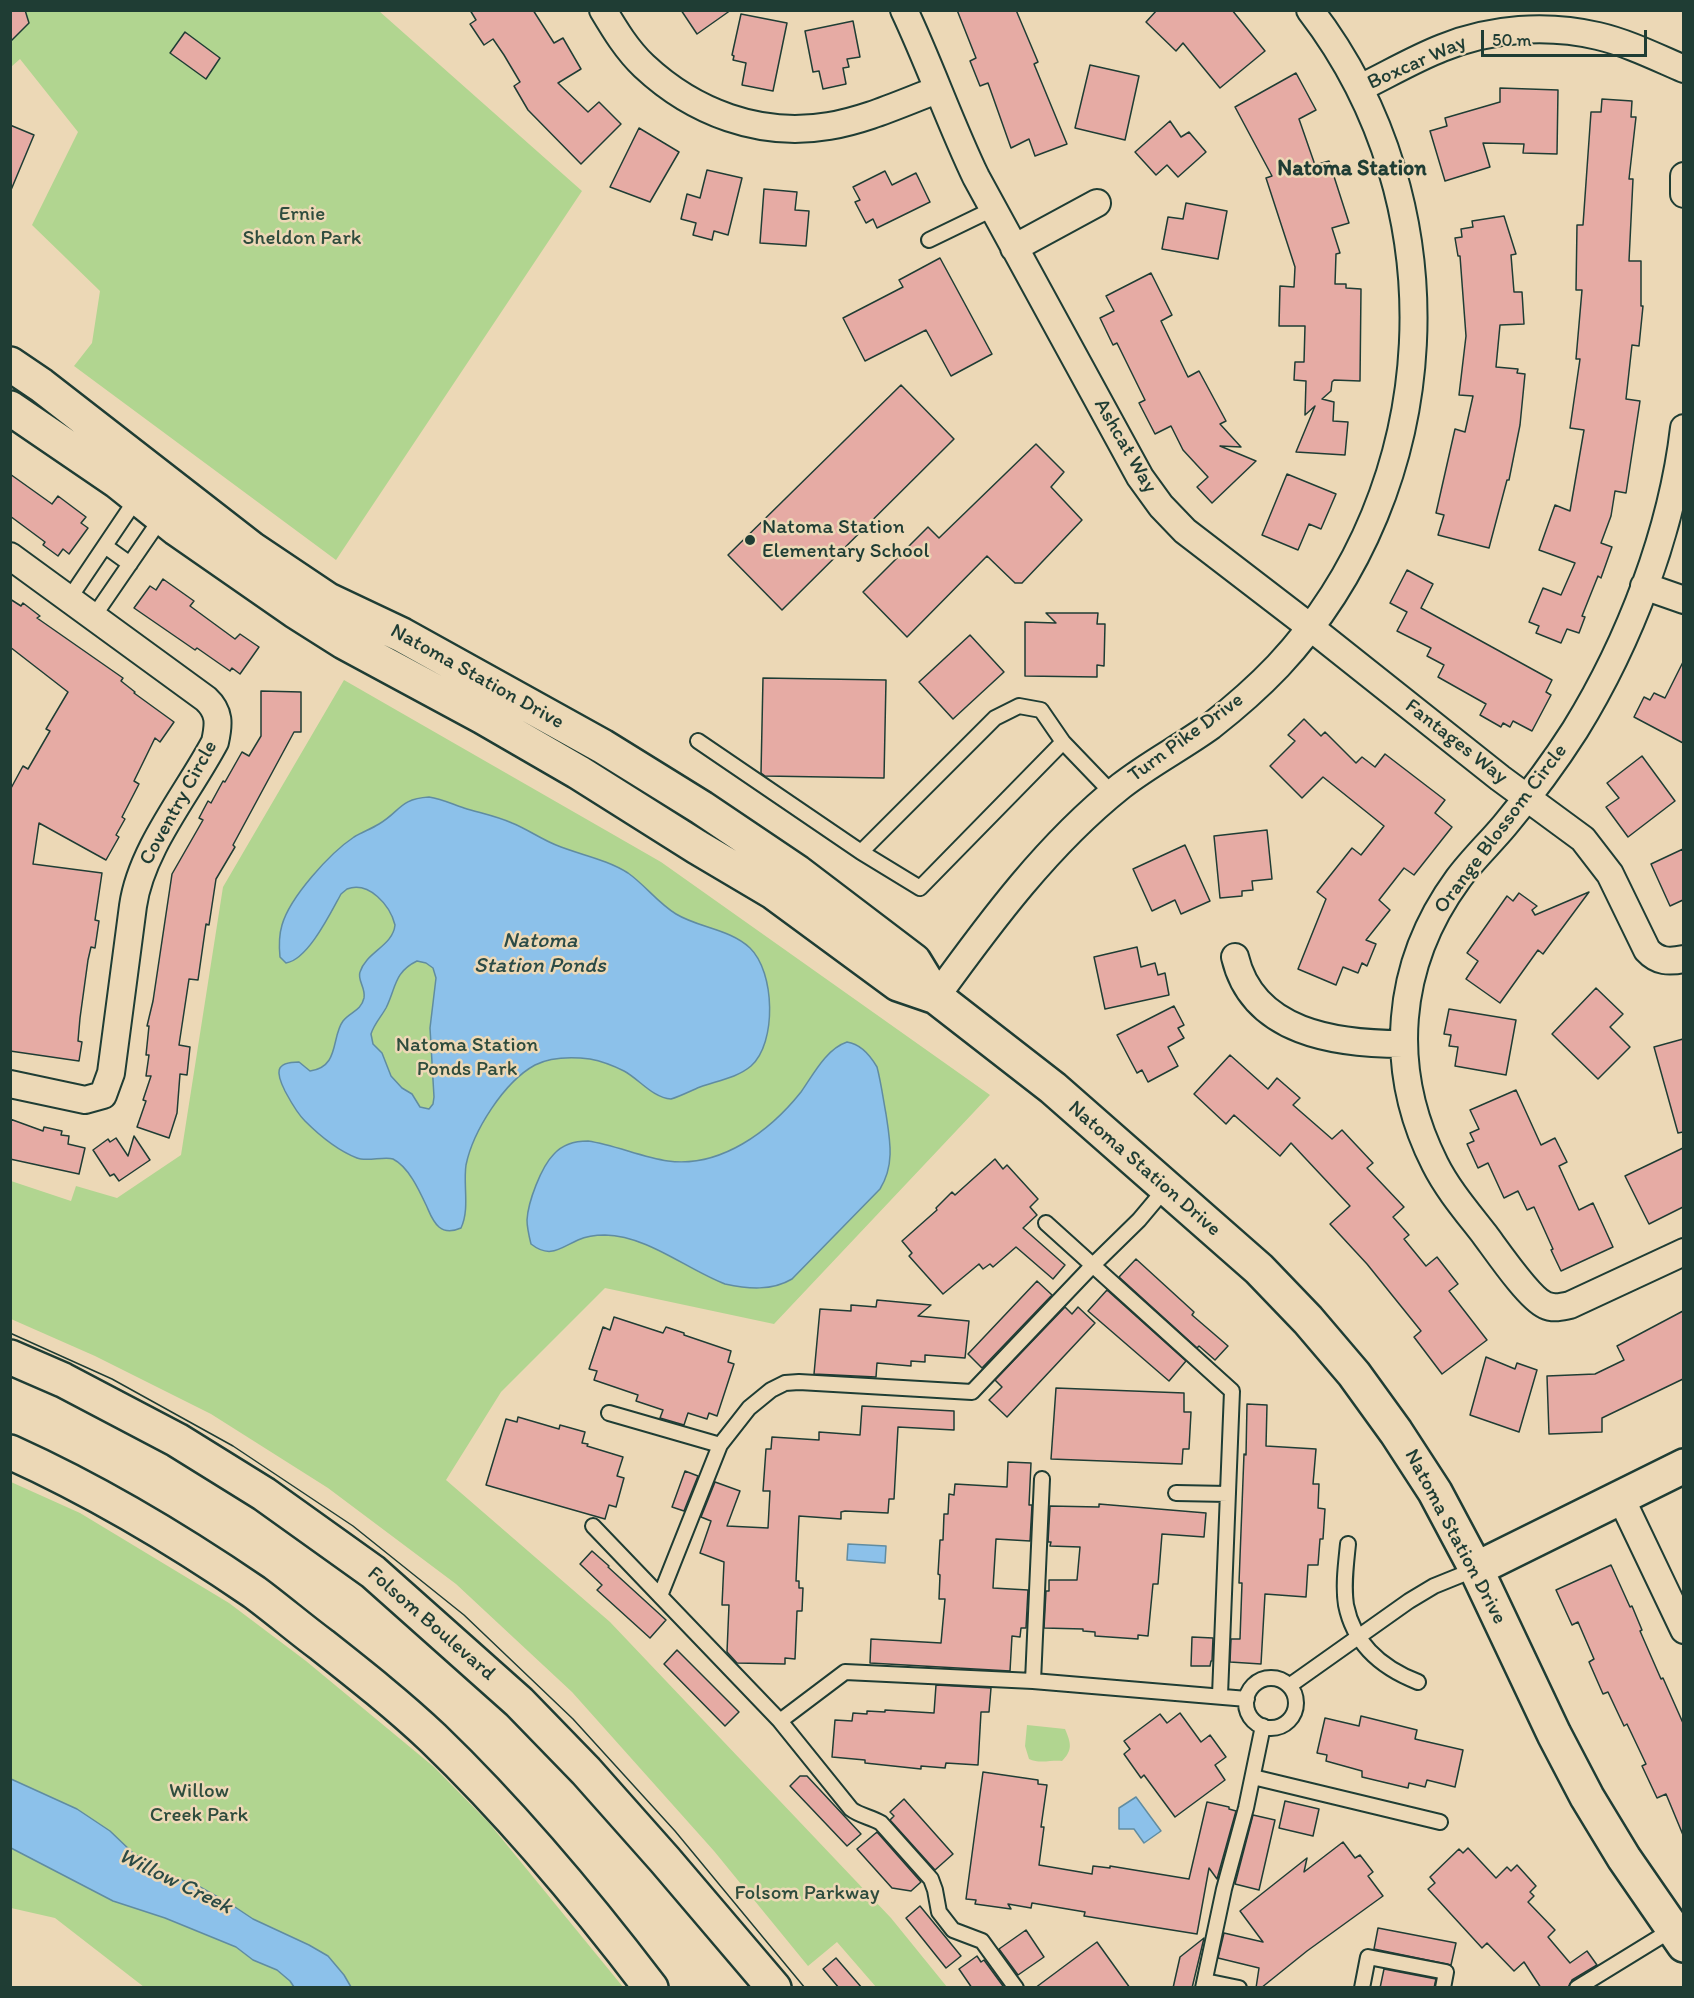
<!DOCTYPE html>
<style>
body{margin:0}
#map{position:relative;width:1694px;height:1998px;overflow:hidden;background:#ecd8b6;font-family:Itim,sans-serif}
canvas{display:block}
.frame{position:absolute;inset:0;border:12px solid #1f3d34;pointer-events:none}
.scale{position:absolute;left:1481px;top:30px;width:166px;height:27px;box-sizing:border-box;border:3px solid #1f3d34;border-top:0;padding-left:8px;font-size:18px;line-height:21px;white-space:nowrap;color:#1f3d34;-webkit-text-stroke:4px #ecd8b6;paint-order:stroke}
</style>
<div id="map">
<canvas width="1694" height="1998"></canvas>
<div class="frame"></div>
<div class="scale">50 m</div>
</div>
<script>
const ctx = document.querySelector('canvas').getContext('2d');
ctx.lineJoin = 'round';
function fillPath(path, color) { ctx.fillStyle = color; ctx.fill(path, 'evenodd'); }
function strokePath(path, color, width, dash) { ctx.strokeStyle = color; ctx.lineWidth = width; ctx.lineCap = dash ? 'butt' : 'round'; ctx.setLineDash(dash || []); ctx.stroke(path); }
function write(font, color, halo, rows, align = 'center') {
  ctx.font = font + ' Itim,sans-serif'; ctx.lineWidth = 5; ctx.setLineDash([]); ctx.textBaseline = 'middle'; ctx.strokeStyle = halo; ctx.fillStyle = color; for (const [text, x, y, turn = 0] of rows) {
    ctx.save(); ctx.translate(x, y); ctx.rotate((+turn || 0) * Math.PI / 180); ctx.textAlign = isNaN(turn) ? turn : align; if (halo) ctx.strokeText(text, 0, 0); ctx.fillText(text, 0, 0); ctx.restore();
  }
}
const green = new Path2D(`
 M10,11h369l203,180 -246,369 -262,-194 18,-23 8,-52 -68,-66 46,-93 -58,-73 -9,8z
 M344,680l317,182 329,233 -216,229 -169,-36 -104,104 -55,88 164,142 281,296 56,69h-71l-39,-45 -29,24 -94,-115 -142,-159 -116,-108 -128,-96 -117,-74 -116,-58 -84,-37v-138l60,20 5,-15 41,12 64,-43 42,-268z
 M11,1482l69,31 149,90 77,58 128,106 55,56 134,164h-479l-89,-69 -44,-10z
 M1027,1725l38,4c6,14 8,21 -3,32 -11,-1 -23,3 -33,-2l-4,-13z`);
const water = new Path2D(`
 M429,797c13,2 23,7 35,11 16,5 32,8 48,15 15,6 29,16 44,22 24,10 50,14 72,28 17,12 30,30 48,41 23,14 54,15 74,34 25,24 27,95 1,118 -14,12 -35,15 -51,21 -10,4 -19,9 -29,12 -18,-1 -32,-20 -47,-28 -10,-5 -23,-10 -34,-12 -17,-2 -39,-2 -55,6 -31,17 -62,66 -69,100 -3,20 4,44 -5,63 -7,3 -16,4 -22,-1 -6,-5 -9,-13 -12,-20 -7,-15 -18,-40 -34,-48 -8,-3 -27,3 -36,-1 -18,-7 -38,-23 -52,-37 -9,-9 -14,-19 -20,-30 -9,-18 -11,-29 14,-29l11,9c30,-4 21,-34 33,-50 7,-9 18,-10 21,-23 2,-10 -7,-18 -4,-26 6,-20 33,-26 35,-47 -5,-20 -26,-44 -48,-36l-6,5c-10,18 -33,66 -55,69l-6,-6c-1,-10 -1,-22 2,-32 8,-28 48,-72 72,-88 8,-5 17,-8 25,-13 22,-13 20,-25 50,-27zM417,961l9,2 7,5 3,10 -6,50 4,69 -1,7 -4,5 -9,-2 -8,-13 -10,-6 -11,-12 -9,-23 -9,-9 -2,-10c3,-10 10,-17 15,-26 10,-20 8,-36 31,-47z
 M847,1042c14,2 23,13 30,25 4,15 6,31 9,47 4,26 9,51 -6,75l-88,90c-20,12 -44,10 -67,5 -39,-15 -77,-48 -120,-49 -10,0 -18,1 -27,5 -18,8 -28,19 -47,4 -2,-8 -4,-16 -4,-24 1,-18 14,-53 27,-66 9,-10 21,-13 34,-13 27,4 53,16 80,20 53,7 102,-30 133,-69 12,-17 25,-43 46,-50z
 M848,1544l38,2 -1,17 -38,-3z
 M11,1779l66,30 33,22 23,22 28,19 39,15 32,18 21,14 56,26 19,11 16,19 7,12h-57l-4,-6 -13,-11 -24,-10 -17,-13 -71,-29 -52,-17 -102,-53z
 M1136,1797l25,34 -17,12 -10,-14h-15v-21z`);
const building = new Path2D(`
 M10,10h15l4,13 -19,19z
 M470,10h63l21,33 9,-5 18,31 -23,14 30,29 11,-10 22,22 -40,40 -53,-54 -14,-24 6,-4 -16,-27 -11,-16 -9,6 -14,-21 6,-4z
 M681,10h50l-34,24z
 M957,10h59l22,52 -4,2 33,80 -32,12 -6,-17 -18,9 -23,-65 -8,3 -10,-25 6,-3z
 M1157,10h75l33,41 -45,37 -37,-45 -7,8 -30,-29z
 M741,14l46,9 -14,68 -31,-6 4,-22 -13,-3 1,-4 -2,-1z
 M853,21l7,36 -13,2 2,8 -6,1 3,16 -23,5 -4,-18 -6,1 -8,-41z
 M185,32l35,26 -14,21 -36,-26z
 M1090,65l49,11 -14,64 -50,-12z
 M1296,73l20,37 -17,9 16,46 14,-4 20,62 -17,5 8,25 -4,1 -1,30h11v4l15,1 -1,92 -26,-1 -2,2 -1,9 -9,8 12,3 -1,19 15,1 -3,33 -49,-3 19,-46 -10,9 1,-34 -12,-1 1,-18h9l1,-36h-26l1,-40 14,1 1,-20 -29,-89 6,-2 -37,-69z
 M1500,88l58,2 -1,64 -34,-1 1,-9 -41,-1 7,24 -45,14 -15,-50 17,-5 -2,-8 55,-16z
 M1602,99l30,2 -1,16h5l-7,62h4l-4,82h12v45h2l-4,40 -7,-1 -6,54 14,2 -14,92 -11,-2 -4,25 -10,27 11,4 -11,31 -3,-2 -16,40 3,1 -6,16 -12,-4 -6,14 -25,-10 3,-7 -10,-4 14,-34 18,7 14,-32 -36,-13 16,-45 15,6 14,-81 -14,-2 10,-69h-4l6,-69h-6l1,-65h6l8,-113h10z
 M1170,121l11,16 8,-5 17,20 -28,25 -11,-12 -11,10 -21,-23z
 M10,125l24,10 -23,55h-1z
 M639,128l40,24 -29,50 -40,-15z
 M707,170l35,8 -14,57 -14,-4 -2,9 -19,-5 3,-12 -15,-4 6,-25 13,4z
 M885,171l7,14 24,-12 14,29 -53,26 -4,-9 -7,4 -11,-21 5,-2 -7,-13z
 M764,189l33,3 -2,18 14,1 -3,35 -46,-3z
 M1186,203l41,8 -9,48 -56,-10 6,-32 15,2z
 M1504,216l12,38 -5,1 3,37h8l2,32 -24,1 -4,42 22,2 -1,4 8,1 -5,51 -11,55h-2l-18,68 -51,-13 6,-20 -8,-2 19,-84 10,3 8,-36 -14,-1 7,-59 -6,-80h-2l-3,-18 7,-1 -1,-8 12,-2 -1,-6z
 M940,258l52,96 -41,22 -25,-46 -61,31 -22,-43 60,-31 -4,-7z
 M1151,273l21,42 -11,6 27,56 11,-6 27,50 -6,3 21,23 -21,-1 36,15 -44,42 -15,-16 11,-10 -25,-27 -12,-24 -16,8 -16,-31 6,-3 -28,-57 -4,2 -13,-27 14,-7 -8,-15z
 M901,385l53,54 -172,171 -54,-55z
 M1036,444l28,28 -13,15 31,33 -60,63h-7l-28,-27 -80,81 -44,-45 65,-65 11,11z
 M10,474l42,30 6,-8 28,21 -5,6 7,5 -19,26 -6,-5 -5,7 -15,-11 2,-3 -35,-26z
 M1287,474l49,20 -15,35 -12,-5 -11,26 -36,-15z
 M1407,570l26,14 -12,24 131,72 -6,12 5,3 -19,36 -19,-10 -3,6 -7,-4 -2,4 -21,-12 6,-11 -48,-27 6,-12 -17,-9 4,-8 -34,-17 10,-19 -17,-9z
 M163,579l31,22 -4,5 45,33 5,-5 19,13 -19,27 -8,-6 -2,3 -33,-23 -2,2 -61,-42 16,-22 6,4z
 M10,599l11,7 2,-3 17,13 -3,2 86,60 -2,3 14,11 -1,1 40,29 -14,20 -5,-4 -21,43 5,3 -17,33 3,2 -9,16 3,2 -13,23 -67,-37 -6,41 69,9 -7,47 4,1 -4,27 -4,-1 -3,13 -8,58 -2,23 4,1 -3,19 -69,-10v-261l13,-24 5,3 22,-38 -4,-2 22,-37 -58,-45z
 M1046,613h52l-1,11h8l-1,42 -7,-1v12l-72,-1v-54l31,1z
 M970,635l34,37 -51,47 -34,-37z
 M1683,662v81l-49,-26 10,-20 6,3 4,-7 11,5z
 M763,678l123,2 -2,98 -119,-2 -4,-3z
 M261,691l40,1v40h-7l-61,113 2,2 -19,32 -7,46 -3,-1 -8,56 -9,-1 -10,66 11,2 -3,28 -7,-1 -3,39 -8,25 -32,-11 9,-26 -3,-1 8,-24h-5l3,-21h-3l3,-29h-2l6,-25 19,-127 31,-54 -4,-2 9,-17 3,2 12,-22 2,1 17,-30 7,4 12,-20z
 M1304,719l17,17 4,-4 31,31 6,-6 13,10 10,-13 60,46 -10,13 17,14 -38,48 -10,-7 -25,32 11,10 -24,30 10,4 -9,22 -5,-3 -4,10 -15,-6 -7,18 -38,-16 28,-70 -9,-7 35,-44 9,7 23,-29 -61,-49 -21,21 -32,-32 25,-25 -7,-6z
 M1642,756l33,45 -47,36 -22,-30 13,-9 -12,-15z
 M1267,830l5,49 -20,2 1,9 -11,1v5l-22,2 -6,-62z
 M1185,845l25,56 -29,13 -6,-14 -23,11 -19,-42z
 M1683,849v51l-13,6 -19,-42z
 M1589,892l-46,62 -5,-4 -38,53 -34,-24 12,-18 -11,-8 40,-57 6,5 6,-8 18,13 -5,4 3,5z
 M1137,947l4,20 14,-4 3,12 7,-2 4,22 -64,14 -11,-52z
 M1596,988l27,26 -13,13 20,20 -32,32 -46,-45z
 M1174,1006l10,19 -6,3 6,10 -16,9 10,19 -30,16 -6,-12 -5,3 -20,-38z
 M1449,1009l67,11 -10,55 -51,-9 3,-19 -9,-1 2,-11 -7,-1z
 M1683,1039v93l-5,1 -24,-86z
 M1230,1055l38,34 9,-11 23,20 -7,7 39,34 10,-9 31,33 -6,5 37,39 -11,10 16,18 -5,4 22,27 11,-9 21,27 -9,7 38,49 -45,34 -28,-37 7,-6 -54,-67 -37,-40 20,-18 -59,-63 -11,13 -46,-41 -8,9 -32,-30z
 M1516,1090l25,55 14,-7 12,24 -8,4 20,44 14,-7 20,44 -52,24 -10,-21 2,-1 -19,-42 -7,3 -9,-19 -14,7 -16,-35 -10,5 -11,-24 7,-3 -4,-8 9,-4 -9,-19z
 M10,1119l33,12 1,-4 18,4 -1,4 8,1 -1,8 17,4 -6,26 -69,-15z
 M134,1136l16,24 -31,21 -5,-7 -4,2 -17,-26 15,-11 2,3 6,-4 12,18z
 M1683,1148v59l-34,17 -24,-48z
 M995,1159l8,10 4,-4 31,34 -8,8 7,8 -14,13 42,37 -12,14 -37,-32 -23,20 -3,-3 -7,5 -4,-5 -36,30 -34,-38 3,-3 -10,-12 35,-31 -1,-2 16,-16 3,3z
 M1136,1259l58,53 -2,3 36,31 -13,14 -16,-14 -2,2 -78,-71z
 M1037,1281l15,14 -70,73 -14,-14z
 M1107,1290l79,71 -17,20 -81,-70z
 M877,1300l54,5 -13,11 51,5 -4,37 -40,-3v7l-14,-1v5l-34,-3 -1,14 -62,-3 6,-65 31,2v-6l25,2z
 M1065,1307l7,7 6,-7 17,16 -88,94 -18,-17 13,-13 -7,-7z
 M1683,1311v68l-81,39v14l-53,2 -2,-58 48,-2 29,-14 -7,-14z
 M614,1317l49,16 3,-6 18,6v2l47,16 -3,11 6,2 -17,52 -8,-3 -2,6 -19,-6 -4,12 -24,-7 3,-8 -27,-9 2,-6 -44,-15 3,-9 -8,-2 14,-42 7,3z
 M1486,1357l29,12 2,-6 20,7 -18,62 -49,-17z
 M1056,1388l128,5v19h7l-2,37h-6l-1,15 -131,-5z
 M1247,1404l20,1 -1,41 50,3 -3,35h6l-1,24 7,1 -2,30h-3l-2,26h-10l-2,32 -41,-3 -4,70 -31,-2 1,-23h9l2,-56h-3l5,-129 2,1z
 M862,1406l92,5v19l-56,-3 -4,72h-5l-1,14 -43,-2 -4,1v7l-42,-3 -3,65h3v7h4l-1,23h-5l-2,48 -10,-1v6l-48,-1 -10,-11 2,-47h-7l2,-43 -24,-9 11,-32 -10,-4 14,-35 25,9 -13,35 41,2 2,-37h-7l3,-42h5l1,-12 47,3v-8l41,3z
 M518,1417l41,12 1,-4 25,7 -3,11 6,1 -1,2 36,11 -6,19 7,2 -8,29 -7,-2 -4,14 -119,-34 20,-66 11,3z
 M1008,1462l23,1 -2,42h3l-2,36 -34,-2 -3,49 35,2 -2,38h-5l-1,9 -8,-1 -2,35 -140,-8 1,-24 70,4 4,-44h-6l1,-24 -2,-1 2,-34h3l1,-26h4l1,-20 5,1 1,-11 52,3z
 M685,1471l13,5 -14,35 -12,-4z
 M1099,1504l107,9 -2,24 -42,-3 -4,50h-5l-5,52 -10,-1v4l-43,-3v-4l-12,-1v-2l-39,-1 2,-37h3v-11h28l3,-33 -30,-1 1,-4h-3l2,-36 49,1z
 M592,1551l17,15 -1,1 58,53 -16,18 -53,-48 5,-5 -22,-21z
 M1611,1565l19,42 2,-1 10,24 -2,1 21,48 2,-1 20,45v112l-17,-41 -9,4 -15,-32 4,-2 -19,-40 -3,2 -16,-34 -5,2 -14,-32 5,-3 -16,-37 -6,3 -16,-35z
 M1192,1637l21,1 -1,23h-1l-1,5h-19z
 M677,1650l62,62 -14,14 -61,-62z
 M936,1685l55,3 -2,24h-8l-3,53 -32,-2 -1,5 -24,-2v3l-56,-6v-3l-33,-3 3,-37 17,1 1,-8 14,1v-3l18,1v-2l49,3z
 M1180,1713l21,29 9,-7 16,22 -11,8 10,15 -50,37 -31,-42 -3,3 -17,-24 6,-5 -6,-8 36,-27 7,9z
 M1361,1716l56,14 -2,9 48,11 -8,37 -28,-7 -2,7 -16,-4 -1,5 -46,-11v-6l-36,-10 1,-6 -10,-2 8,-35 34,8z
 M983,1772l55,8v4l9,1 -6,42h3l-5,38 53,9 1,-8 17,2v-2l79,13 18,-77 22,5v2l7,2 -19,68 -8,-11 -12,66 -113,-18 1,-4 -53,-9 -1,5 -23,-4 3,5 -36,-5 1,-4 -10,-1z
 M800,1776h7l54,58 -14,12 -57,-60z
 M904,1799l49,55 -18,16 -45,-50 4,-4 -4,-4z
 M1285,1801l34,8 -6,27 -34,-8z
 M1253,1815l22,5 -16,70 -24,-6z
 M877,1832l44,50 -10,9 -19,-3 -35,-39z
 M1343,1842l12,16 5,-3 13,17 -5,4 15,20 -76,55 -46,37h-5l3,-20 -41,-10 6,-25 39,9 -23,-31 67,-53 -3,14z
 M1468,1848l28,30 11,-11 4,4 6,-6 19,21 -6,6 4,4 -6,6 27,28 -7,7 22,26 17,-12 10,14 -25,15 -4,8h-27l-17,-26 -10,9 -27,-28 -5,5 -54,-59 7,-6 -5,-6 29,-28 4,4z
 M920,1906l41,50 -15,12 -40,-50z
 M1378,1928l78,15 -5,22 -77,-16z
 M1026,1930l18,27 -26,18 -19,-26z
 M1204,1938l-12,50h-19l7,-31z
 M1097,1942l33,46h-95l51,-38z
 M977,1956l4,6 3,-2 19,26 -2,2h-29l-13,-19z
 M836,1958l26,30h-23l-16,-19z
 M1384,1969l52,10 -2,9h-54z`);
const lane = new Path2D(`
 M929,240l64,-31
 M105,546l25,18
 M69,599l68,-101
 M94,616l68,-99
 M698,741l163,111 59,36 143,-146
 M861,852l134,-134 24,-12 22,4 22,32 49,51
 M1046,1223l186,168 -12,304
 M609,1413l111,32
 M1176,1493l52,1
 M593,1526l187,195 71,88c9,7 20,8 30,14l50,56 4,11 4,22 14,18 29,11 34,47
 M1348,1544c-2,20 -5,41 -2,61 8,40 36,63 72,77
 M660,1596l60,-151 29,-37 22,-18 14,-7 14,-1 173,10 120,-126 47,-46 26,-31
 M1246 1703a25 25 0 1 1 50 0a25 25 0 1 1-50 0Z
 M1033,1681l9,-202
 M1289,1686l120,-85 25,-15 42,-17
 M780,1721l65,-49 188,9 214,18
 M1253,1777l187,45
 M1205,1981l34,7
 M1203,1988l21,-99 22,-81 17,-82
 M1362,1988l6,-31 78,15 -3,16
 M1577,1988l96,-59`);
const street = new Path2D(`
 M603,10c12,20 24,40 41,56 49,46 116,72 185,60 37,-6 73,-23 108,-36
 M904,10c26,55 46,113 72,167l164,300 21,29 24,25 125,96 190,151 83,61 27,35 37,76c11,12 22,12 37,9
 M1360,88c27,-13 54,-29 82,-40 49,-20 105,-24 156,-12 30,7 58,21 86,33
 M1684,176v18
 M1014,248l83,-45
 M1684,428c-12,103 -54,213 -109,302 -21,33 -45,65 -70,95 -15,18 -33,35 -47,54 -63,86 -71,190 -23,285 13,26 33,49 50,71 12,16 44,63 60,70 8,4 17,2 25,0l114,-53
 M10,556l196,143c14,13 13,25 9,43 -27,51 -74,107 -82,164l-22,167 -8,22 -18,5 -75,-16
 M1644,586l40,14
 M1235,957c18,76 101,87 168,87
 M936,997c55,-76 112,-153 185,-211 28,-22 61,-39 90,-60 23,-18 47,-39 67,-60 167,-179 182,-461 32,-656
 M1620,1496l64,134`);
const secondary = new Path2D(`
 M10,364l31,21 211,164 76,51 74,35 200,111 100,62 95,64 117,89 22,36
 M10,408l107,73 60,48 118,82 49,31 139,75 95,55 119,75 76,45 125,92 38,13 117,91 206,181 49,51 46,54 42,58 39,60 41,77 78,165 33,63 37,61 60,87
 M1476,1569l208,-103`);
const primary = new Path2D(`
 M10,1357l53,23 114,60 87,54 109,78 146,130 67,69 79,89 109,128
 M10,1452c84,38 168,88 244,140 23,17 45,36 68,53 38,30 76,60 111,93 80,77 151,162 218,250`);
const tram = new Path2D(`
 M10,1333l102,46 121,67 120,80 111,89 109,104 102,112 130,157`);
const markers = [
 [750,540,6,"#1f3d34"]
];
const streetNames = [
 ["Boxcar Way",1417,63,-24],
 ["Ashcat Way",1125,446,60],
 ["Natoma Station Drive",477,677,29],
 ["Turn Pike Drive",1186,738,-36],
 ["Fantages Way",1456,742,38],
 ["Coventry Circle",179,803,-61],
 ["Orange Blossom Circle",1501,829,-53],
 ["Natoma Station Drive",1144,1169,41],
 ["Natoma Station Drive",1455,1537,62],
 ["Folsom Boulevard",431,1624,41]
];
const parkNames = [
 ["Ernie",302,215],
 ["Sheldon Park",302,239],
 ["Natoma Station",467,1046],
 ["Ponds Park",467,1070],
 ["Willow",199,1792],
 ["Creek Park",199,1816],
 ["Folsom Parkway",807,1894]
];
const poiNames = [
 ["Natoma Station",762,528],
 ["Elementary School",762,552]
];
const neighbourhoodNames = [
 ["Natoma Station",1352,169]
];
const waterNames = [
 ["Natoma",540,941],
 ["Station Ponds",540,966],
 ["Willow Creek",175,1882,26]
];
fillPath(green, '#b1d590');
fillPath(water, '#8cc1ea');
strokePath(water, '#608ca1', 1.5);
fillPath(building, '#e6aba4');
strokePath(building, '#1f3d34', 1.5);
strokePath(lane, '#1f3d34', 18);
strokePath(street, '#1f3d34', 30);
strokePath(secondary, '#1f3d34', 38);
strokePath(primary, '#1f3d34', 38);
strokePath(lane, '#ecd8b6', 14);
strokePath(street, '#ecd8b6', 26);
strokePath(secondary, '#ecd8b6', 33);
strokePath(primary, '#ecd8b6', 33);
strokePath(tram, '#1f3d34', 1.5);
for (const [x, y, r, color] of markers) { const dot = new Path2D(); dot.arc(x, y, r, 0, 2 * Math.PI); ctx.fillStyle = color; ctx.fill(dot); strokePath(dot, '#ecd8b6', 2); }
write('21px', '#1f3d34', '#ecd8b6', streetNames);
write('21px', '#2e4c3d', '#ecd8b6', parkNames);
write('21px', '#1f3d34', '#ecd8b6', poiNames, 'left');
write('bold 22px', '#1f3d34', '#ecd8b6', neighbourhoodNames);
write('italic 22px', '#2a4a46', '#ecd8b6', waterNames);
</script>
